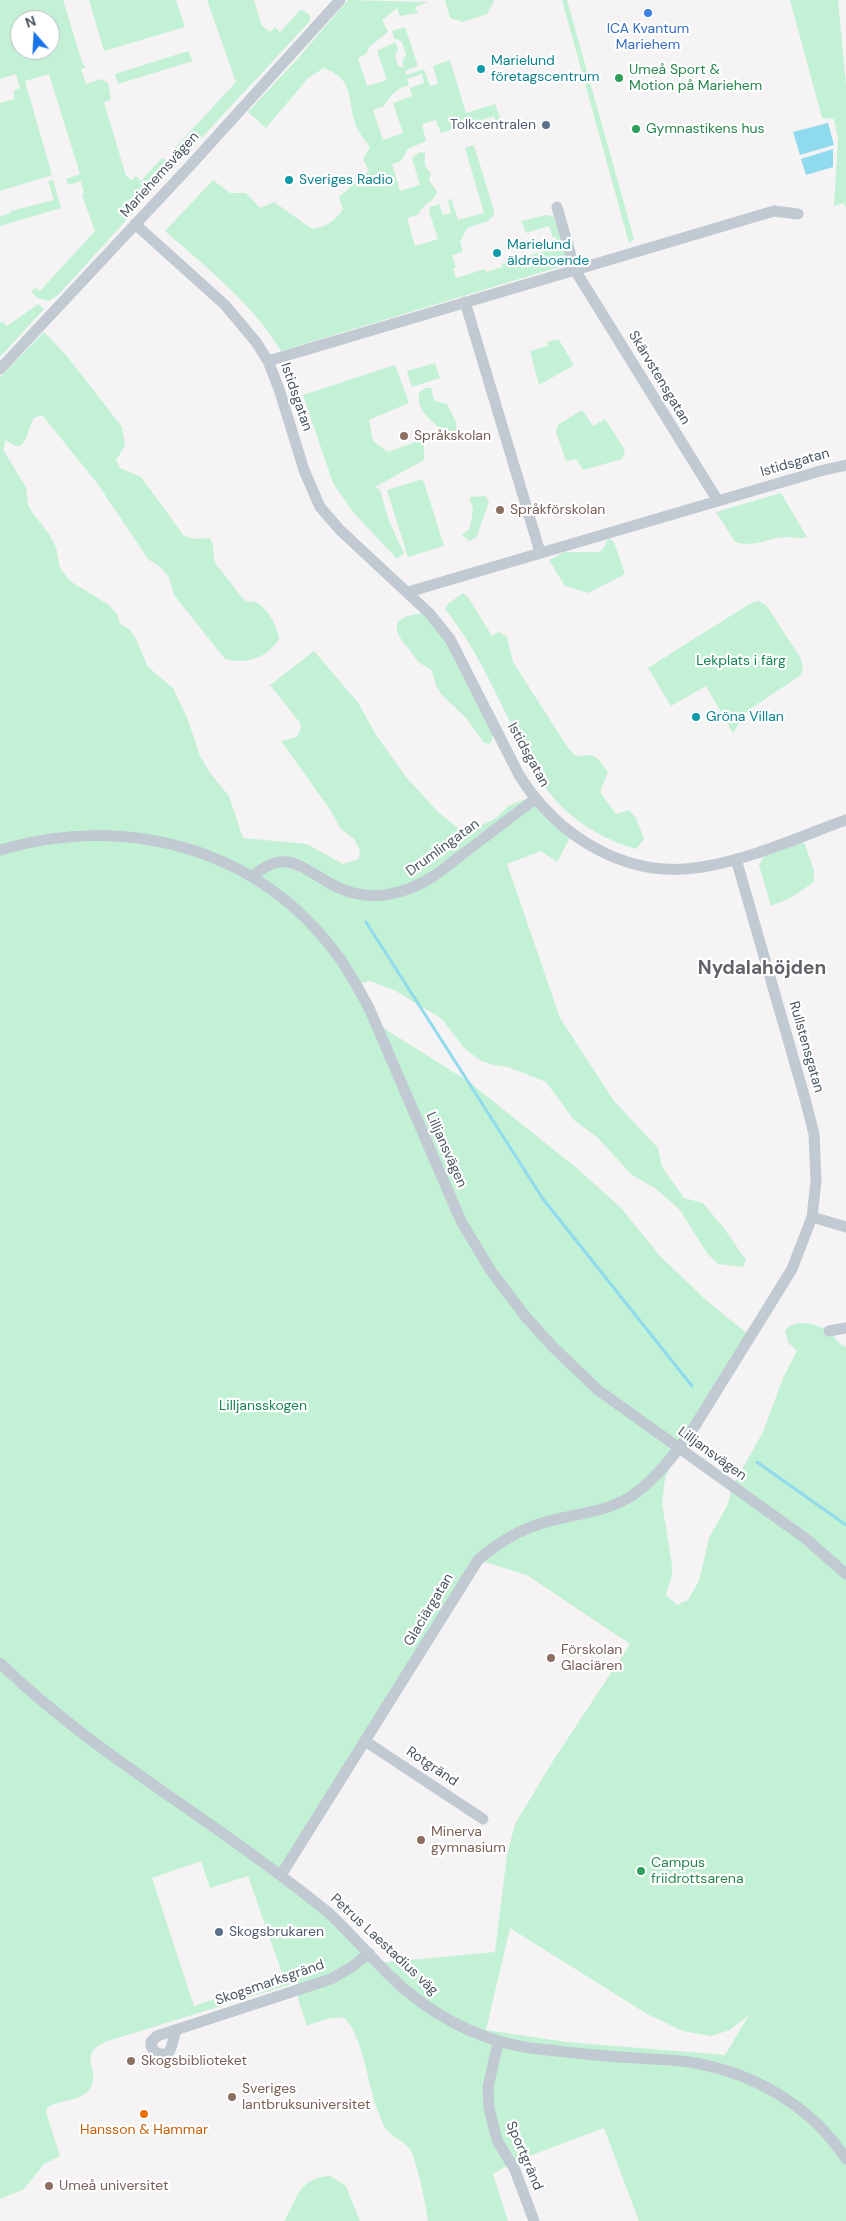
<!DOCTYPE html>
<meta charset="utf-8">
<style>
body{margin:0}
#map{position:relative;width:846px;height:2221px;overflow:hidden;background:#f5f3f3;font-family:"DM Sans",sans-serif}
canvas{display:block}
.north{position:absolute;left:10px;top:10px;width:50px;height:50px;box-sizing:border-box;background:#fff;border:1px solid #b7bbc0;border-radius:50%;rotate:341deg;font-size:14px;font-weight:700;line-height:20px;text-align:center;color:#4a5661}
.north::after{content:'';display:block;margin:auto;width:18px;height:22px;background:#1a73e8;clip-path:polygon(50% 0,100% 100%,50% 72%,0 100%)}
</style>
<div id="map">
<canvas width="846" height="2221"></canvas>
<div class="north">N</div>
</div>
<script>
const ctx = document.querySelector('canvas').getContext('2d');
ctx.lineJoin = 'round';
function fillPath(path, color) { ctx.fillStyle = color; ctx.fill(path, 'evenodd'); }
function strokePath(path, color, width, dash) { ctx.strokeStyle = color; ctx.lineWidth = width; ctx.lineCap = dash ? 'butt' : 'round'; ctx.setLineDash(dash || []); ctx.stroke(path); }
function write(font, color, halo, rows, align = 'center') {
  ctx.font = font + ' "DM Sans",sans-serif'; ctx.lineWidth = 4.5; ctx.setLineDash([]); ctx.textBaseline = 'middle'; ctx.strokeStyle = halo; ctx.fillStyle = color; for (const [text, x, y, turn = 0] of rows) {
    ctx.save(); ctx.translate(x, y); ctx.rotate((+turn || 0) * Math.PI / 180); ctx.textAlign = isNaN(turn) ? turn : align; if (halo) ctx.strokeText(text, 0, 0); ctx.fillText(text, 0, 0); ctx.restore();
  }
}
const green = new Path2D(`
 M0,0h63l20,65h2v3l-4,1 5,15 15,-5 7,4 3,17 -7,2 22,74 6,4 4,-4 5,5 21,-23 9,5 1,7 -113,124 -10,7 -11,-3 -7,-6 4,-4 5,3 55,-60 -13,-36 2,-1 -3,-13 -13,4 -2,-6 14,-5 -31,-100 -24,7 27,94 -52,16v-88l14,-4v-9l6,-2 -4,-14 -16,5zM20,20h30v30h-30z
 M89,0h87l9,27 -81,24z
 M207,0h47l8,26 8,6 5,-5 5,5 21,-23 9,6v6l-116,125 -13,7 -6,-5 61,-66z
 M348,0l80,2 -13,5 3,6 -18,3 -3,-8 -15,12 6,12 -19,15 -3,7 -8,4 9,28 20,-6 -10,-29 19,-9 2,8 -3,5 3,11 6,2 -2,-6 4,-7 -4,-13 -8,-4 -2,-7 13,-4 13,39 -13,5 1,4 18,-6 6,17 8,-2 -5,-18 17,-6 16,53 29,-9 8,22 -5,2 -4,-12 -53,17 -5,-13 -14,4 4,17 -18,8 -8,13 -8,2 8,27 20,-6 -8,-27 8,-6 5,1c0,9 -2,14 6,20l-2,7 8,12c-3,10 -15,12 -18,22l-12,4 8,28 23,-7 -9,-28 1,-4 9,-3 4,11 8,-2 -3,-12 3,-3 7,22 26,-7 -19,-65 9,-3 21,69 -7,7 -21,7 -7,14 3,10 -11,3 4,13 -3,1 3,9 29,-9 1,3 16,-5v-3l10,-3 1,2 17,-5 -1,-2 29,-10 -2,-9 -3,1 -4,-12 -23,7 -5,-12 25,-6 8,2 15,47 -288,87c-29,-48 -74,-83 -116,-120l48,-51 17,13h16l14,15 14,-6 38,27c13,-1 24,-9 31,-20l-4,-12 30,-26 -6,-12 7,-12c-5,-7 -13,-16 -15,-24 -8,-25 0,-43 -31,-55l-16,10 -42,50 -18,-16 52,-56zM422,74l2,9 -14,5 2,8 -19,7 10,30 -20,7 -10,-30 11,-4c7,-12 12,-17 25,-21l-2,-6z
 M445,0h48l1,1 -7,13 -24,8 -13,-4z
 M562,0h5l67,239 -5,4z
 M790,0h48l8,85v124l-2,-6 -10,3 4,-68 -4,-19 -12,-1z
 M188,51l5,10 -75,23 -3,-10z
 M53,180l8,28 -61,18v-10l11,-3v-2l43,-11 -6,-19z
 M38,304l6,5 -44,48v-34l2,-2 5,5z
 M44,332l22,23 56,72 3,19 -9,14 4,8 21,9 43,59 12,3 14,-1c6,9 1,21 8,29 6,6 24,32 28,34 3,1 7,0 11,2 11,6 21,24 22,36 -12,20 -33,25 -54,20l-51,-64 -5,-18 -9,-10 -12,-8 -51,-76 -55,-68 -8,3c-9,13 -6,40 -28,22l-3,10 23,37 2,17 4,8 17,22 7,13 4,21 10,13 39,24 8,9 3,10 9,5 6,8 13,30 25,21 15,32 12,36 10,17 19,23 14,42 64,6 36,20 16,-5 1,-9 -6,-11 -14,-11 -9,-17 -50,-70 16,-4 4,-9 -1,-5 -30,-38 44,-34 45,53 17,31 30,42 33,36 18,14h21l18,-9 12,-12 25,-10 39,38 -15,28 -16,-11 -34,13 53,154 54,83 44,47 4,19 22,31 19,5 20,24 23,33 -3,7 -25,-3 -11,-11 -27,-43 -25,-22 -23,-13 -35,-38 -22,-16 -29,-39 -38,-15 -14,-2 -13,-4 -17,-13 -22,-29 -48,-29 -24,-9 -13,3 17,38 95,60 110,88 42,38 39,48 47,45 43,35 -80,131 -5,12 -3,24 10,62v9l-6,21 11,10 11,-5 11,-19 10,-43 19,-34 4,-17 31,-55 20,-54 14,-27 -9,-9 -3,-11c9,-14 32,-7 44,0 7,5 6,12 17,16v874h-207l-35,-93 -88,33 -23,13 15,47h-80c-1,-12 -12,-62 -17,-70 -6,-10 -16,-12 -23,-20 -4,-3 -7,-12 -9,-17 -12,-29 -14,-72 -34,-96 -14,-2 -25,3 -38,8l-9,-27v-17l-190,59c-35,14 -4,30 -19,49 -9,12 -30,9 -42,18l-1,4 14,44 -16,8 -20,25 -24,10v-1822zM478,1560l49,15 103,69 -77,117 -38,63 -8,31 -12,97 -117,11 -97,-88zM201,1861l9,27 38,-12 35,100 -89,30 -42,-128zM510,1928l137,86 36,17 28,5 19,-6 19,-15 -24,40 -159,-13 -80,-12z
 M554,340h5l15,25 -35,20 -9,-34 18,-5 -1,-4z
 M435,363l5,15 -28,9 -5,-16z
 M395,365l14,38 -40,17 4,21 15,11 36,-13v21l-49,27 5,3 9,31 15,32 -7,6 -44,-47 -20,-29 -30,-88z
 M425,388h6c4,14 -1,12 16,16l9,18 1,13 -9,5 -3,-1c-7,-20 -29,-22 -26,-46z
 M582,410l11,16 12,-7 20,31 -3,9 -39,11 -7,-11 -10,2 -10,-29 2,-7z
 M423,479l21,67 -36,11 -21,-67z
 M781,493l26,44c-7,2 -12,0 -20,0 -19,0 -30,11 -52,5l-19,-30z
 M485,496l4,6 -13,36 -7,3 -7,-6 8,-7 3,-19 -4,-12z
 M608,538l6,4 11,32 -37,19 -23,-7 -16,-26 16,-8h35l5,-6z
 M463,593l5,4 24,39 7,-4 8,5 6,25 55,86 8,8 16,-1 6,4 10,13 -8,20 16,22 13,-4 7,8 8,21 -8,10c-34,-10 -66,-29 -88,-58 -12,-16 -21,-35 -30,-53 -22,-44 -42,-91 -73,-129l3,-5z
 M758,601l8,4 34,52 3,10 -2,8 -54,36 -14,22 -27,-47 -35,20 -23,-38 103,-65z
 M429,613l67,117 -6,14 -6,-1 -17,-24 -25,-24 -6,-9 -4,-15c-3,-5 -8,-4 -12,-8 -5,-4 -8,-11 -12,-15 -24,-28 -6,-33 21,-35z
 M802,842l3,2 9,27v11l-22,15 -21,9 -12,-41 5,-8z
 M330,2176l16,10 14,35h-76c14,-23 14,-43 46,-45z`);
const water = new Path2D(`
 M828,123l6,22 -34,10 -7,-23z
 M833,149v18l-27,8 -5,-16z`);
const stream = new Path2D(`
 M366,922l177,277 149,187
 M757,1462l89,63`);
const minor = new Path2D(`
 M557,207l18,63 143,231
 M135,224l90,81 31,37 12,19 11,28 25,81 16,37 20,23 89,83 21,26 69,136c39,62 108,105 183,92 49,-8 97,-30 144,-47
 M465,302l75,250
 M268,361l506,-150 24,3
 M0,369l188,-201 152,-168
 M408,592l412,-121 26,-6
 M0,850c126,-37 258,-3 338,106 12,16 21,34 31,52l92,213 30,50 34,45 28,31 45,43 207,148 41,36
 M252,877c37,-33 53,-4 87,11 33,15 67,6 95,-12l101,-77
 M812,1217l34,10
 M829,1331l17,-3
 M0,1663c84,82 187,141 280,212 17,13 35,26 51,40 20,19 38,40 58,60 38,37 82,62 134,72 33,4 66,8 98,10 23,2 46,2 68,5 63,10 122,43 157,97
 M365,1741l118,78
 M281,1875l197,-315c24,-21 52,-36 84,-42 25,-5 55,-10 75,-26 21,-15 41,-42 56,-63l99,-160 20,-52 4,-36 -2,-47 -10,-39 -68,-236
 M176,2031c-5,10 -2,30 -21,21l-4,-6v-4l6,-6 174,-57 21,-12 17,-14
 M498,2043l-10,44 1,21 8,32 18,30 19,51`);
const markers = [
 [648,13,5,"#3f7fe0"],
 [481,69,5,"#0f9aa8"],
 [619,78,5,"#2e9e5b"],
 [546,125,5,"#5c6f8a"],
 [636,129,5,"#2e9e5b"],
 [289,180,5,"#0f9aa8"],
 [497,253,5,"#0f9aa8"],
 [404,436,5,"#8d6e63"],
 [500,510,5,"#8d6e63"],
 [696,717,5,"#0f9aa8"],
 [551,1658,5,"#8d6e63"],
 [421,1840,5,"#8d6e63"],
 [641,1871,5,"#2e9e5b"],
 [219,1932,5,"#5c6f8a"],
 [131,2061,5,"#8d6e63"],
 [232,2097,5,"#8d6e63"],
 [144,2114,5,"#e8710a"],
 [49,2186,5,"#8d6e63"]
];
const shopNames = [
 ["ICA Kvantum",648,29],
 ["Mariehem",648,45]
];
const cultureNames = [
 ["Marielund",491,61],
 ["företagscentrum",491,77],
 ["Sveriges Radio",299,180],
 ["Marielund",507,245],
 ["äldreboende",507,261],
 ["Gröna Villan",706,717]
];
const leisureNames = [
 ["Umeå Sport &",629,70],
 ["Motion på Mariehem",629,86],
 ["Gymnastikens hus",646,129],
 ["Campus",651,1863],
 ["friidrottsarena",651,1879]
];
const serviceNames = [
 ["Tolkcentralen",536,125],
 ["Skogsbrukaren",229,1932,"left"]
];
const streetNames = [
 ["Mariehemsvägen",160,175,-48],
 ["Skärvstensgatan",659,378,59],
 ["Istidsgatan",296,397,71],
 ["Istidsgatan",795,463,-16],
 ["Istidsgatan",528,755,61],
 ["Drumlingatan",443,848,-36],
 ["Rullstensgatan",806,1047,74],
 ["Lilljansvägen",446,1150,66],
 ["Lilljansvägen",712,1454,36],
 ["Glaciärgatan",429,1610,-59],
 ["Rotgränd",432,1767,34],
 ["Petrus Laestadius väg",384,1945,43],
 ["Skogsmarksgränd",270,1983,-19],
 ["Sportgränd",524,2156,67]
];
const educationNames = [
 ["Språkskolan",414,436],
 ["Språkförskolan",510,510],
 ["Förskolan",561,1650],
 ["Glaciären",561,1666],
 ["Minerva",431,1832],
 ["gymnasium",431,1848],
 ["Skogsbiblioteket",141,2061],
 ["Sveriges",242,2089],
 ["lantbruksuniversitet",242,2105],
 ["Umeå universitet",59,2186]
];
const parkNames = [
 ["Lekplats i färg",741,661],
 ["Lilljansskogen",263,1406]
];
const foodNames = [
 ["Hansson & Hammar",144,2130]
];
const districtNames = [
 ["Nydalahöjden",762,969]
];
fillPath(green, '#c3f1d5');
fillPath(water, '#90daee');
strokePath(stream, '#90daee', 3);
strokePath(minor, '#c1cad2', 11);
for (const [x, y, r, color] of markers) { const dot = new Path2D(); dot.arc(x, y, r, 0, 2 * Math.PI); ctx.fillStyle = color; ctx.fill(dot); strokePath(dot, '#fff', 2); }
write('14px', '#366cbe', '#fff', shopNames);
write('14px', '#0d838f', '#fff', cultureNames, 'left');
write('14px', '#27864d', '#fff', leisureNames, 'left');
write('14px', '#4e5e75', '#fff', serviceNames, 'right');
write('14px', '#4a5661', '#fff', streetNames);
write('14px', '#785e54', '#fff', educationNames, 'left');
write('14px', '#17864f', '#fff', parkNames);
write('14px', '#c56008', '#fff', foodNames);
write('bold 19px', '#5f6368', '#fff', districtNames);
</script>
